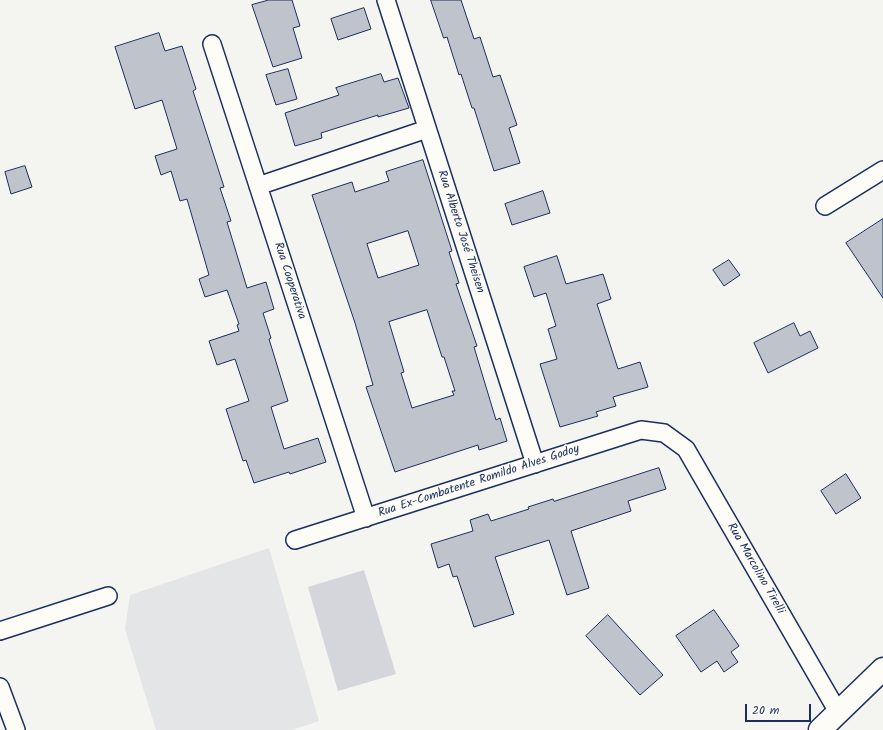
<!DOCTYPE html>
<meta charset="utf-8">
<style>
body{margin:0}
#map{position:relative;width:883px;height:730px;overflow:hidden;background:#f4f4f1;font-family:Kalam,sans-serif}
canvas{display:block}
.scale{position:absolute;left:745px;top:704px;width:66px;height:18px;box-sizing:border-box;border:2px solid #1b2f5e;border-top:0;padding-left:5px;font-size:12px;line-height:14px;white-space:nowrap;color:#1b2f5e;-webkit-text-stroke:3px #fdfcf7;paint-order:stroke}
</style>
<div id="map">
<canvas width="883" height="730"></canvas>
<div class="scale">20 m</div>
</div>
<script>
const ctx = document.querySelector('canvas').getContext('2d');
ctx.lineJoin = 'round';
function fillPath(path, color) { ctx.fillStyle = color; ctx.fill(path, 'evenodd'); }
function strokePath(path, color, width, dash) { ctx.strokeStyle = color; ctx.lineWidth = width; ctx.lineCap = dash ? 'butt' : 'round'; ctx.setLineDash(dash || []); ctx.stroke(path); }
function write(font, color, halo, rows, align = 'center') {
  ctx.font = font + ' Kalam,sans-serif'; ctx.lineWidth = 3; ctx.setLineDash([]); ctx.textBaseline = 'middle'; ctx.strokeStyle = halo; ctx.fillStyle = color; for (const [text, x, y, turn = 0] of rows) {
    ctx.save(); ctx.translate(x, y); ctx.rotate((+turn || 0) * Math.PI / 180); ctx.textAlign = isNaN(turn) ? turn : align; if (halo) ctx.strokeText(text, 0, 0); ctx.fillText(text, 0, 0); ctx.restore();
  }
}
const built = new Path2D(`
 M269,548l50,173 -27,9h-136l-31,-101 5,-34z`);
const green = new Path2D(`
 M364,570l32,104 -58,17 -30,-104z`);
const building = new Path2D(`
 M269,0h23l8,26 -7,2 9,30 -29,9 -21,-62z
 M431,0h30l13,39 6,-2 13,40 7,-2 17,50 -8,3 11,35 -26,8 -20,-63h-2l-11,-34 -2,1 -12,-38 -3,1z
 M364,8l7,21 -33,11 -7,-21z
 M159,33l6,18 17,-5 14,43 -3,2 31,96 -4,1 11,33 -4,1 20,66 19,-6 8,27 -11,4 8,25 -2,1 19,62 -17,6 13,42 34,-11 8,24 -36,12 -1,-2 -35,11 -8,-23 -3,1 -17,-52 23,-8 -14,-42 -18,6 -8,-24 30,-10 -2,-6 2,-1 -12,-34 -22,7 -6,-18 10,-4 -22,-76 -7,2 -9,-30 -10,4 -6,-19 22,-7 -15,-49 -27,9 -20,-62z
 M288,69l9,30 -21,6 -10,-30z
 M381,74l3,8 14,-4 11,30 -31,9v-2l-57,18 1,5 -27,8 -10,-33 54,-18 -3,-7z
 M423,160l29,91 -3,1 10,31 -3,1 21,62 -3,1 22,73 4,-2 7,23 -28,9 -1,-5 -83,27 -29,-85 7,-2 -18,-62 -43,-128 40,-13 3,10 34,-11 -3,-9zM408,231l11,34 -41,13 -11,-34zM427,310l15,47h2l11,34h-3l2,4 -42,13 -11,-35 3,-1 -15,-50z
 M25,166l7,21 -21,7 -6,-22z
 M543,191l7,22 -38,12 -7,-21z
 M883,219v79l-37,-55z
 M557,256l9,28 37,-10 8,25 -14,5 21,65 22,-7 8,25 -35,10 3,9 -20,6 2,4 -38,11 -20,-63 17,-5 -9,-30 8,-3 -10,-33 -12,4 -10,-30z
 M729,260l11,15 -16,11 -11,-16z
 M794,323l6,13 10,-5 8,17 -50,25 -14,-30z
 M659,468l7,21 -38,12 3,10 -60,20 18,57 -22,7 -18,-55 -54,17 19,57 -40,13 -17,-51 -4,1 -4,-13 -11,4 -7,-24 42,-13 -3,-11 18,-6 3,7 38,-12 -1,-2 25,-8 1,2z
 M846,474l15,24 -25,16 -15,-23z
 M714,610l25,36 -8,6 7,10 -14,10 -7,-11 -16,11 -25,-36z
 M608,615l55,60 -23,20 -54,-59z`);
const minor = new Path2D(`
 M386,0l149,464
 M212,44l154,474
 M258,186l169,-57
 M825,206l58,-36
 M295,540l346,-110 23,3 22,16 152,263
 M0,631l108,-35
 M0,687l16,43`);
const tertiary = new Path2D(`
 M820,730l63,-61`);
const streetNames = [
 ["Rua Alberto José Theisen",460,232,72],
 ["Rua Cooperativa",289,281,72],
 ["Rua Ex-Combatente Romildo Alves Godoy",479,482,-18],
 ["Rua Marcolino Tirelli",755,569,60]
];
fillPath(built, '#e4e5e6');
fillPath(green, '#d4d6db');
fillPath(building, '#bfc3cc');
strokePath(building, '#1b2f5e', 1);
strokePath(minor, '#1b2f5e', 20);
strokePath(tertiary, '#1b2f5e', 25);
strokePath(minor, '#fdfcf7', 17);
strokePath(tertiary, '#fdfcf7', 22);
write('12px', '#1b2f5e', '#fdfcf7', streetNames);
</script>
